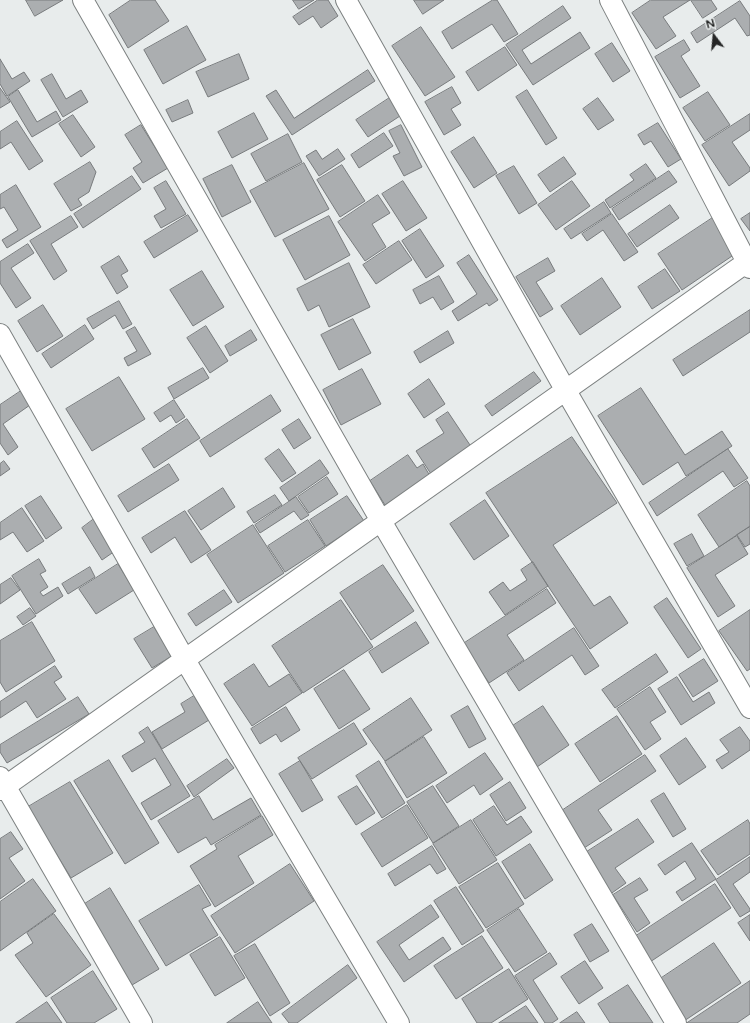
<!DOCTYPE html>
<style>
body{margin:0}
#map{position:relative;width:750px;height:1023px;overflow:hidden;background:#e8ecec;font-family:"Varela Round",sans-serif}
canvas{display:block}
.north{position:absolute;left:694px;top:16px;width:40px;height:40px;-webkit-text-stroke:3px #e8ecec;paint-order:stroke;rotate:344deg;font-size:11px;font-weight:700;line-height:16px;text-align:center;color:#252626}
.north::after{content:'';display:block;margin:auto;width:14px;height:18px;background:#252626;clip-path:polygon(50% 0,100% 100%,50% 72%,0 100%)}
</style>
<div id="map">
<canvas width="750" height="1023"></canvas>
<div class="north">N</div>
</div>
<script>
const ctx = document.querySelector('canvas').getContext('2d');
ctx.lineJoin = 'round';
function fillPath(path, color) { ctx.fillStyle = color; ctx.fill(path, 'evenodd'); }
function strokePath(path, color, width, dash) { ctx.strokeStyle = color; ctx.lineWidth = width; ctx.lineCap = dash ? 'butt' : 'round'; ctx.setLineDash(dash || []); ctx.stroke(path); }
const building = new Path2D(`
 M26,0h37l-28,16z
 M131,0h24l14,21 -41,27 -19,-33z
 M293,0h21l-15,9z
 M318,0h10l10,16 -17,12 -8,-12 -14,9 -6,-8z
 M414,0h30l-21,14z
 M493,0h4l21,34 -14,8 -12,-18 -40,25 -10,-17z
 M651,0h39l-27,17 13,19 -20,13 -24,-36z
 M691,0h20l6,9 -14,9z
 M740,1l10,15v19l-3,1 -12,-18 -38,25 -6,-10z
 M563,6l8,12 -49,32 9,14 49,-32 10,16 -57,37 -27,-40z
 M187,26l19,34 -43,24 -19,-34z
 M421,27l34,50 -30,19 -33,-50z
 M684,40l6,10 -9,6 19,30 -20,12 -25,-41z
 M612,43l18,28 -17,11 -18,-28z
 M505,47l12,18 -39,26 -12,-19z
 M239,54l10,25 -41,18 -12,-25z
 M0,59l12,20 12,-7 6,9 -23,15 -7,-12z
 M368,70l7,11 -83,54 -26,-39 10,-6 18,28z
 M52,74l14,25 15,-9 7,12 -25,15 -22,-37z
 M452,87l9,16 -10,6 10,16 -17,10 -19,-33z
 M0,88l10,14 -10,6z
 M18,90l19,32 19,-11 5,9 -29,17 -24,-40z
 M527,90l30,48 -11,7 -30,-48z
 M708,92l22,33 -25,16 -22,-33z
 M391,97l12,17 -35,23 -12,-17z
 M598,98l16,22 -16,10 -15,-21z
 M188,100l5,13 -21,9 -6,-12z
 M254,113l14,26 -36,19 -14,-26z
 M750,114v16l-18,12 18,26v3l-21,15 -27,-41z
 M73,115l22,32 -14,10 -22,-33z
 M17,121l26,40 -14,9 -18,-28 -11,7v-17z
 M658,123l23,36 -13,8 -17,-26 -7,4 -6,-10z
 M141,125l27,43 -25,15 -10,-15 9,-6 -17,-27z
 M401,125l21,42 -18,9 -11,-20 7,-3 -11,-22z
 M384,133l9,13 -34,22 -8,-13z
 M288,134l14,28 -36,19 -15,-27z
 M474,137l23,36 -23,15 -23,-36z
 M338,149l7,10 -26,17 -13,-20 10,-6 6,9z
 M564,157l12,17 -26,18 -12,-17z
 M90,162l6,10 -7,20 -11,7 4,6 -11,6 -17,-27z
 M304,163l25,46 -54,28 -25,-46z
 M646,164l10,14 -46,30 -5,-8 29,-20 -4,-5z
 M232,165l19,37 -29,15 -19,-38z
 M342,165l23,36 -25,16 -23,-37z
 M514,166l23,37 -18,11 -23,-38z
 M669,171l8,11 -58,38 -7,-11z
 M132,176l9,13 -58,39 -9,-14z
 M166,181l20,33 -25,14 -7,-12 12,-7 -12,-21z
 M403,181l24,37 -21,13 -24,-37z
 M572,181l18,25 -34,24 -18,-25z
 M16,185l25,42 -34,21 -5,-8 16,-10 -14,-23 -4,2v-14z
 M378,195l12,18 -18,11 14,23 -21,14 -27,-39z
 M604,202l7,11 -40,26 -7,-10z
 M670,205l9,13 -42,29 -9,-13z
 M750,213v18l-9,-12z
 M612,214l26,38 -14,9 -21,-31 -16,11 -5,-7z
 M188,215l10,16 -44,27 -10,-16z
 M71,216l7,11 -27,17 16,27 -13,9 -24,-39z
 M329,216l21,39 -45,25 -22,-40z
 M714,217l24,35 -56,38 -24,-36z
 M420,229l24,37 -18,12 -24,-37z
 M399,241l13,19 -36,24 -13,-19z
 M28,244l6,9 -23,15 20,30 -15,10 -16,-25v-21z
 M469,255l29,45 -9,6 -2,-3 -29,18 -6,-10 25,-17 -20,-31z
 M119,256l9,15 -7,4 7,12 -11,7 -16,-27z
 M548,258l7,13 -19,11 17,27 -13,8 -24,-40z
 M349,263l21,44 -41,20 -10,-22 -11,6 -11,-22z
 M665,269l15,22 -28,18 -14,-22z
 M202,271l22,36 -31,19 -23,-36z
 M439,276l15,26 -13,8 -8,-13 -13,7 -7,-14z
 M602,278l19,29 -41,28 -19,-29z
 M119,301l13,23 -9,5 -8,-14 -22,14 -6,-10z
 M43,305l20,31 -26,16 -19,-31z
 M750,310v22l-67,44 -10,-16z
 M353,319l18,34 -32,17 -18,-35z
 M85,325l9,14 -43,29 -9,-14z
 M206,326l22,35 -18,12 -23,-35z
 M135,327l16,27 -23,12 -4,-8 13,-7 -11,-19z
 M251,330l6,10 -27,16 -5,-10z
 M448,331l6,12 -34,20 -6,-11z
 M203,368l6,10 -35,21 -6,-11z
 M362,369l19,35 -40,21 -18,-35z
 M534,372l7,9 -49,35 -7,-10z
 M119,377l26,42 -53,32 -26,-42z
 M429,379l16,25 -21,14 -16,-24z
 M641,388l44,67 37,-24 10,15 -46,30 -8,-14 -35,23 -45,-69z
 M21,391l9,14 -27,19 15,23 -10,8 -8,-12v-38z
 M271,395l10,16 -71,46 -10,-16z
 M174,400l11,17 -9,6 -5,-8 -11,7 -6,-9z
 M448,412l24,36 -41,26 -15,-23 28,-18 -8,-13z
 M187,419l13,19 -46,30 -12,-19z
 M299,419l12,19 -17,11 -12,-19z
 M572,437l45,66 -64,42 41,61 16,-10 18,27 -38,26 -104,-156z
 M279,449l17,24 -14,9 -17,-23z
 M728,449l20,29 -14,9 -11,-16 -66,45 -8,-13z
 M408,455l9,13 6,-4 7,12 -45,29 -15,-24z
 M320,460l9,13 -40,28 -9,-13z
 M4,461l6,8 -10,7v-12z
 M169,464l10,16 -51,32 -10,-16z
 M327,477l11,17 -29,19 -11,-16z
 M747,481l3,5v40l-31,21 -21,-32z
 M223,488l12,19 -34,23 -13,-19z
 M275,495l7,10 -28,18 -7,-11z
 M41,496l21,32 -16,11 -21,-33z
 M347,496l17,25 -38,25 -16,-26z
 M296,497l13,18 -8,5 -7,-9 -34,22 -5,-8z
 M485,500l24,36 -35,24 -24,-36z
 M22,508l22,33 -17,11 -14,-20 -13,8v-17z
 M185,511l26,39 -20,13 -16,-26 -24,16 -9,-15z
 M94,519l21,32 -13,9 -20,-32z
 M308,520l17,26 -40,26 -17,-26z
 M253,525l31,48 -46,30 -31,-48z
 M750,527v17l-5,3 -8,-12z
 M692,534l12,22 -17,10 -13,-22z
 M737,536l11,18 -33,21 20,31 -17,11 -31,-49z
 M39,559l7,12 -6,3 8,13 -8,5 3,4 15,-9 5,9 -27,18 -24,-38z
 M533,562l15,24 -43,29 -16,-23 14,-10 7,9 17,-11 -6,-10z
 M118,564l16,26 -38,24 -17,-25z
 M383,565l31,46 -43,29 -31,-47z
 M90,567l5,10 -27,17 -6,-10z
 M11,578l9,12 -20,14v-19z
 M547,589l9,14 -49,32 17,25 -35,23 -26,-39z
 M224,590l8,12 -36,24 -8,-12z
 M667,598l34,51 -13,9 -34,-51z
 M341,600l32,47 -70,46 -31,-47z
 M30,608l6,8 -13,9 -6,-8z
 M750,610v59l-3,2 -28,-40z
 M32,622l23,39 -49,31 -6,-10v-41z
 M416,622l13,21 -47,30 -13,-21z
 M154,627l18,29 -20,12 -18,-29z
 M574,628l25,38 -14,9 -13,-20 -53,36 -12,-18z
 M656,654l12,18 -53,36 -13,-18z
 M704,659l14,22 -25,16 -14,-22z
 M254,664l15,23 20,-13 13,19 -50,33 -28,-42z
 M55,666l7,11 -8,5 12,17 -29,19 -11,-17 -26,17v-16z
 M344,670l26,39 -31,20 -25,-40z
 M677,677l16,25 16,-10 6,11 -34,22 -23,-36z
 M650,687l16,25 -16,10 11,17 -16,11 -28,-41z
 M194,696l15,24 -47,29 -10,-17 33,-20 -4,-8z
 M78,697l11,17 -82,49 -7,-11v-7z
 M411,698l21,32 -47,31 -22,-31z
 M468,706l18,33 -17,9 -18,-32z
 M543,706l26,39 -32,22 -26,-40z
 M286,707l14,23 -19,12 -5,-8 -16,10 -9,-15z
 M617,716l25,38 -42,28 -25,-38z
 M354,723l13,21 -55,35 -14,-21z
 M148,727l42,69 -39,24 -10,-17 30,-18 -16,-27 -23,14 -10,-16 23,-14 -6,-9z
 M740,727l10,14v9l-28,19 -6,-9 13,-8 -9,-12z
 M424,737l23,36 -40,25 -22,-36z
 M686,738l20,29 -27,18 -19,-29z
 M485,753l18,26 -23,16 -6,-10 -27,18 -11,-17z
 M645,755l11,16 -58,39 14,20 -28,18 -24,-36z
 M227,759l7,9 -40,29 -7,-11z
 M109,760l50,83 -34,21 -51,-83z
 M300,761l23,39 -21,12 -23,-38z
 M379,761l26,42 -23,15 -26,-42z
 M70,782l43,71 -42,25 -43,-71z
 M510,782l16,26 -20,13 -16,-26z
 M357,786l18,27 -19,12 -18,-28z
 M433,786l26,40 -26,17 -26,-41z
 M664,793l22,36 -13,8 -22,-36z
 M199,796l14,24 38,-22 10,17 -50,30 -5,-8 -28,16 -20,-32z
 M407,805l21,33 -46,29 -21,-33z
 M494,806l13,19 14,-9 11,16 -36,24 -23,-36z
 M262,816l11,19 -35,21 16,27 -39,24 -25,-41 27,-17 -2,-4z
 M638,819l16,23 -39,26 11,15 -17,12 -27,-40z
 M471,820l26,40 -38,24 -26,-40z
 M748,820l2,4v30l-32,21 -17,-24z
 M11,832l12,17 -14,9 16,23 -25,18v-60z
 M692,843l24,36 -34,22 -6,-9 20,-13 -11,-18 -20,14 -7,-10z
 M530,844l23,36 -28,19 -23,-37z
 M432,846l14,23 -9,5 -7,-10 -35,22 -7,-12z
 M750,857v15l-17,12 17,25v2l-10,6 -24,-37z
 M498,863l26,41 -38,24 -27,-41z
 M290,864l24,37 -79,52 -24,-37z
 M640,878l8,12 -14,8 16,25 -13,9 -24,-37z
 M33,879l23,32 -56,40v-49z
 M715,884l16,24 -81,54 -17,-24z
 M199,885l12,20 -9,4 16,26 -52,31 -27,-45z
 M456,887l28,44 -22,14 -28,-44z
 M110,888l49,81 -27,16 -49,-80z
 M431,905l8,12 -40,28 10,15 34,-23 8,12 -47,33 -27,-40z
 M519,909l28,43 -32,20 -28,-42z
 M54,914l37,51 -45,32 -31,-42 18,-12 -6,-10z
 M750,915v26l-12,-18z
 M592,924l17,27 -19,11 -16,-27z
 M482,936l21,32 -47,31 -22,-33z
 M220,937l25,41 -30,18 -25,-41z
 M714,943l27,40 -57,38 -27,-40z
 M255,944l35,59 -20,13 -36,-60z
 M550,953l7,11 -24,16 25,39 -6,4h-7l-30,-47z
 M585,961l18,27 -24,16 -18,-27z
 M348,965l9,13 -60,45h-8l-7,-9z
 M509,969l19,30 -37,24h-14l-15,-24z
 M93,971l24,38 -23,14h-27l-16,-25z
 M750,981v33l-13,9h-50z
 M628,985l25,38h-43l-12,-19z
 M47,1002l15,21h-46z
 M258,1002l14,21h-45z
 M526,1006l12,17h-39z
 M577,1012l8,11h-25z`);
const street = new Path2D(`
 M83,0l298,521 295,502
 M346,0l220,391 184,317
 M610,0l140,268
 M0,334l185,326 214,363
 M0,777l142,246
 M0,790l750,-530`);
fillPath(building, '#abaeb0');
strokePath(building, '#787b7d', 1);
strokePath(street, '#7d8181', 22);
strokePath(street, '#fff', 20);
</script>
